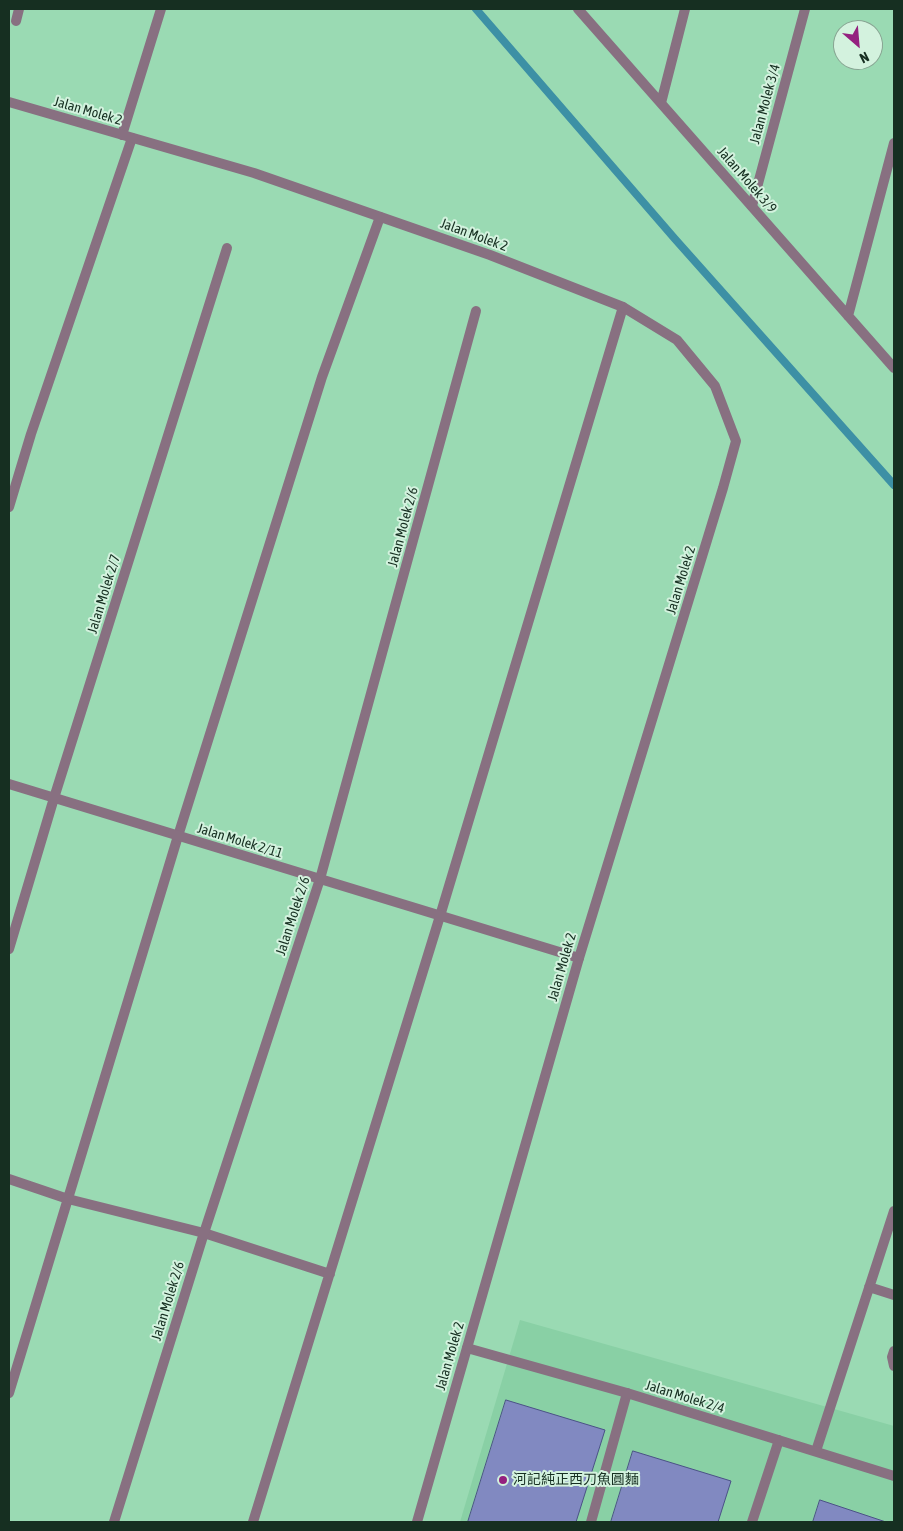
<!DOCTYPE html>
<meta charset="utf-8">
<style>
body{margin:0}
#map{position:relative;width:903px;height:1531px;overflow:hidden;background:#9adab3;font-family:"Asap Condensed",sans-serif}
canvas{display:block}
.frame{position:absolute;inset:0;border:10px solid #162f21;pointer-events:none}
.north{position:absolute;left:833px;top:20px;width:50px;height:50px;box-sizing:border-box;background:#d3f2de;border:1px solid #87a492;border-radius:50%;rotate:153deg;font-size:14px;font-weight:700;line-height:20px;text-align:center;color:#162f21}
.north::after{content:'';display:block;margin:auto;width:18px;height:22px;background:#94217f;clip-path:polygon(50% 0,100% 100%,50% 72%,0 100%)}
</style>
<div id="map">
<canvas width="903" height="1531"></canvas>
<div class="frame"></div>
<div class="north">N</div>
</div>
<script>
const ctx = document.querySelector('canvas').getContext('2d');
ctx.lineJoin = 'round';
function fillPath(path, color) { ctx.fillStyle = color; ctx.fill(path, 'evenodd'); }
function strokePath(path, color, width, dash) { ctx.strokeStyle = color; ctx.lineWidth = width; ctx.lineCap = dash ? 'butt' : 'round'; ctx.setLineDash(dash || []); ctx.stroke(path); }
function write(font, color, halo, rows, align = 'center') {
  ctx.font = font + ' "Asap Condensed","Noto Sans SC",sans-serif'; ctx.lineWidth = 4; ctx.setLineDash([]); ctx.textBaseline = 'middle'; ctx.strokeStyle = halo; ctx.fillStyle = color; for (const [text, x, y, turn = 0] of rows) {
    ctx.save(); ctx.translate(x, y); ctx.rotate((+turn || 0) * Math.PI / 180); ctx.textAlign = isNaN(turn) ? turn : align; if (halo) ctx.strokeText(text, 0, 0); ctx.fillText(text, 0, 0); ctx.restore();
  }
}
const built = new Path2D(`
 M520,1320l374,106v96h-434z`);
const stream = new Path2D(`
 M476,9l199,230 219,246`);
const building = new Path2D(`
 M506,1400l99,30 -29,92h-108z
 M633,1451l98,30 -13,41h-107z
 M820,1500l66,22h-73z`);
const service = new Path2D(`
 M578,9l316,359
 M661,103l24,-94
 M122,135l39,-126
 M848,316l46,-173
 M9,507l22,-73 101,-296
 M9,1179l59,20 136,34 126,41
 M869,1287l25,8
 M894,1351l-2,6 2,9
 M9,1393l169,-557 144,-459 58,-160
 M816,1451l78,-240
 M253,1522l187,-606 183,-609
 M591,1522l36,-129`);
const minor = new Path2D(`
 M16,21l3,-12
 M752,206l53,-197
 M9,784l570,174
 M9,949l45,-151 173,-550
 M467,1348l160,45 267,83
 M114,1522l90,-289 116,-354 156,-568
 M752,1522l27,-82`);
const tertiary = new Path2D(`
 M9,102l245,71 236,82 133,52 54,33 38,46 21,55 -13,47 -144,470 -162,564`);
const markers = [
 [503,1480,5,"#94217f"]
];
const streetNames = [
 ["Jalan Molek 3/4",765,104,-75],
 ["Jalan Molek 2",88,111,16],
 ["Jalan Molek 3/9",747,180,49],
 ["Jalan Molek 2",474,235,20],
 ["Jalan Molek 2/6",403,527,-75],
 ["Jalan Molek 2",681,580,-73],
 ["Jalan Molek 2/7",104,594,-73],
 ["Jalan Molek 2/11",240,841,17],
 ["Jalan Molek 2/6",293,916,-72],
 ["Jalan Molek 2",562,967,-74],
 ["Jalan Molek 2/6",168,1301,-73],
 ["Jalan Molek 2",450,1356,-74],
 ["Jalan Molek 2/4",685,1397,17]
];
const poiNames = [
 ["河記純正西刀魚圓麵",513,1480]
];
fillPath(built, '#89d0a5');
strokePath(stream, '#3d90a5', 8);
fillPath(building, '#8189c1');
strokePath(building, '#4b5286', 1);
strokePath(service, '#887081', 10);
strokePath(minor, '#887081', 10);
strokePath(tertiary, '#887081', 10);
for (const [x, y, r, color] of markers) { const dot = new Path2D(); dot.arc(x, y, r, 0, 2 * Math.PI); ctx.fillStyle = color; ctx.fill(dot); strokePath(dot, '#d3f2de', 2); }
write('14px', '#162f21', '#d3f2de', streetNames);
write('14px', '#162f21', '#d3f2de', poiNames, 'left');
</script>
